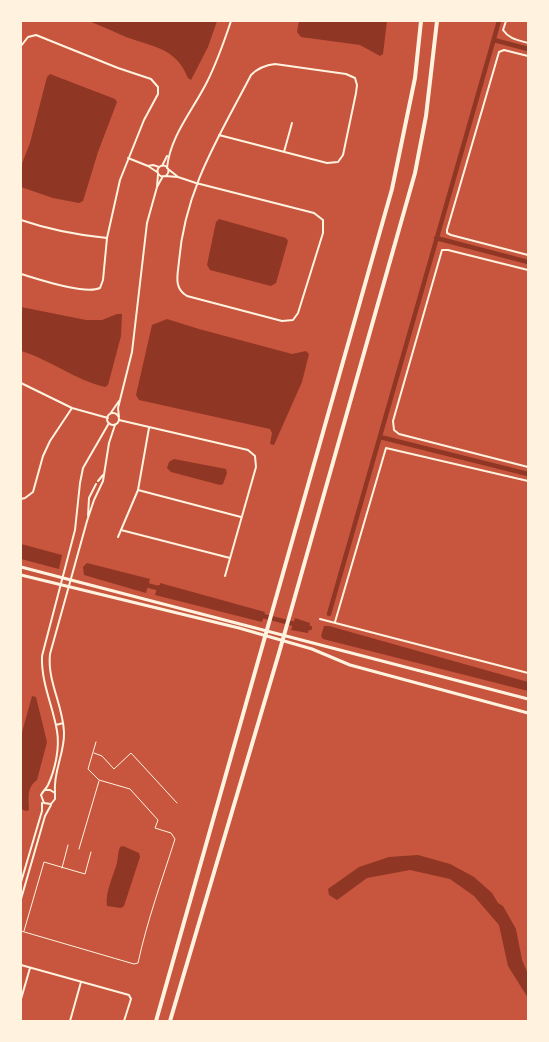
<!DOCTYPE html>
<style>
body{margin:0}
#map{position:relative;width:549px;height:1042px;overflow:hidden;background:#c8553d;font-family:"Alegreya Sans",sans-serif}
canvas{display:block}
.frame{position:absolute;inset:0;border:22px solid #fff3e0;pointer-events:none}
</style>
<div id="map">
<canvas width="549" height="1042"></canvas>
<div class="frame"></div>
</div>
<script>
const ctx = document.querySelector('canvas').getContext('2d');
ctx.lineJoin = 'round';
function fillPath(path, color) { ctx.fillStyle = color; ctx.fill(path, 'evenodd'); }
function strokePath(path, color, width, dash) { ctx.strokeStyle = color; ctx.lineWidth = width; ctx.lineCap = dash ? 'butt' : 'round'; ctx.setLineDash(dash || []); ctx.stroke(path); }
const water = new Path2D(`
 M89,21h128l-9,26 -17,33 -3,-2c-12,-30 -34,-31 -62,-41 -12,-5 -24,-11 -37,-16z
 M299,21h88l-4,33 -3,2 -20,-11 -59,-8 -4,-5z
 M50,74l65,25 2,3 -19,50 -15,49 -4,2 -26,-5 -32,-11v-21l9,-23 17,-66z
 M219,219l67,19 2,3 -12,42 -5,3 -61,-16 -3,-5 9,-43z
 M21,307l65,13h16l15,-6h5l-1,22 -13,49 -3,2c-30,-7 -54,-27 -84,-36z
 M167,319l32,10 93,25 14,-3 3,3 -7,28 -28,63 -4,-1 2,-11 -2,-4 -131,-29 -3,-5 16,-70z
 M174,459l52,10 1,4 -4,11 -3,1 -49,-13 -4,-4 2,-6z
 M21,544l41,11 -3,14 -38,-10z
 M87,563l63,16 -4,14 -62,-18 -1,-8z
 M160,583l105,29 -3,10 -107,-27 3,-10h2z
 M295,618l15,5 -2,10 -17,-3z
 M324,626h5l199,56v9l-205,-52 -2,-3z
 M32,696l4,1 11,45 -10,38c-11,8 -8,18 -8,30l-3,1 -5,-2v-73z
 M123,846l16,7 1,4 -16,49 -3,2 -14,-2c-2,-14 6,-29 10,-43 1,-6 1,-11 3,-16z
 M418,855l32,9 24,13 18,16 6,10 5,3 13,23 6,31 6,14v24l-20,-32 -9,-41 -25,-29 -24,-17 -40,-9 -43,8 -30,22 -8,-5 -1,-6 31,-22 30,-10z`);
const canal = new Path2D(`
 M494,40l34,9
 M436,238l92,24
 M380,437l148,37
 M143,584l18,5
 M329,614l170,-593
 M259,615l51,13`);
const service = new Path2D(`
 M94,753l8,3 12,13 17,-16 46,50
 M79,849l20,-68
 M62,868l6,-23
 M21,931l113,33 4,-1c9,-42 24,-83 37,-124l-4,-6 -16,-5 3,-8 -28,-31 -31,-9 -11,-11 8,-27
 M24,931l20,-69 41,12 6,-22`);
const minor = new Path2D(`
 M506,21l-3,9c6,9 15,10 25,13
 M21,46l7,-9 8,-2 82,33 33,11 7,8v7l-14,26 -24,60 -13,58 -4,42 -3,8c-15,7 -62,-9 -79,-14
 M528,56l-24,-6 -5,2 -52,178v3l4,2 77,20
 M284,152l8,-29
 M128,158l20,8 9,6
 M157.5 171a5.5 5.5 0 1 1 11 0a5.5 5.5 0 1 1-11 0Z
 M148,166l5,-1 6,2
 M162,166l5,-10
 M167,168c3,-32 26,-58 40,-86 10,-20 17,-40 24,-61
 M168,169l9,7
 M165,176l13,1 18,6 118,30 9,7v13l-25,80 -5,7 -11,1 -95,-25c-14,-8 -9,-22 -8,-35 6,-72 40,-124 72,-186 7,-7 14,-10 24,-11l71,10 9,4 2,7 -1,8 -13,62 -5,7 -11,1 -108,-28
 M157,187l6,-11
 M21,220c29,10 56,15 86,18
 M528,270l-80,-20h-6l-49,171 1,9 5,4 129,33
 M21,383l51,25 36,10
 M107 419a6 6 0 1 1 12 0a6 6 0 1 1-12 0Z
 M110,414l9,-13
 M119,417l-1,-9 14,-56 15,-129 10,-36 1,-13
 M119,420l129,30 7,6 1,11 -31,109
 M98,481l5,-6
 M138,490l103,27
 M21,499l4,-1 8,-6 10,-36 7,-15 22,-33
 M88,516l1,-18 7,-14
 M121,530l109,28
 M118,537l20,-47 11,-62
 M320,619l208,54
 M335,622l51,-174 142,33
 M56,725l7,-2
 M45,790h5l5,3v6l-4,5 -7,-1 -3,-8c2,-4 5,-6 7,-10 7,-15 12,-37 9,-54 -4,-25 -16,-48 -15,-75l33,-126 5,-47 3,-15 26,-45
 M55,792c-2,-21 10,-39 9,-60 -1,-27 -17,-51 -14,-78l37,-133 7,-21 9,-19 6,-38 6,-18
 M21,882l21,-71v-8
 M21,899l24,-83 6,-11
 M21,965l108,30 2,4 -7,22
 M21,999l9,-31
 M70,1021l11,-39`);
const secondary = new Path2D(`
 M21,567l507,132
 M21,575l218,53 73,21 38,16 178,48`);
const motorway = new Path2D(`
 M156,1021l236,-832 23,-111 6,-57
 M170,1021l109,-368 136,-480 11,-57 11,-95`);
fillPath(water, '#8f3625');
strokePath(canal, '#8f3625', 4.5);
strokePath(service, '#fff3e0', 1);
strokePath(minor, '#fff3e0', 2);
strokePath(secondary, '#fff3e0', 3);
strokePath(motorway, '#fff3e0', 4);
</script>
